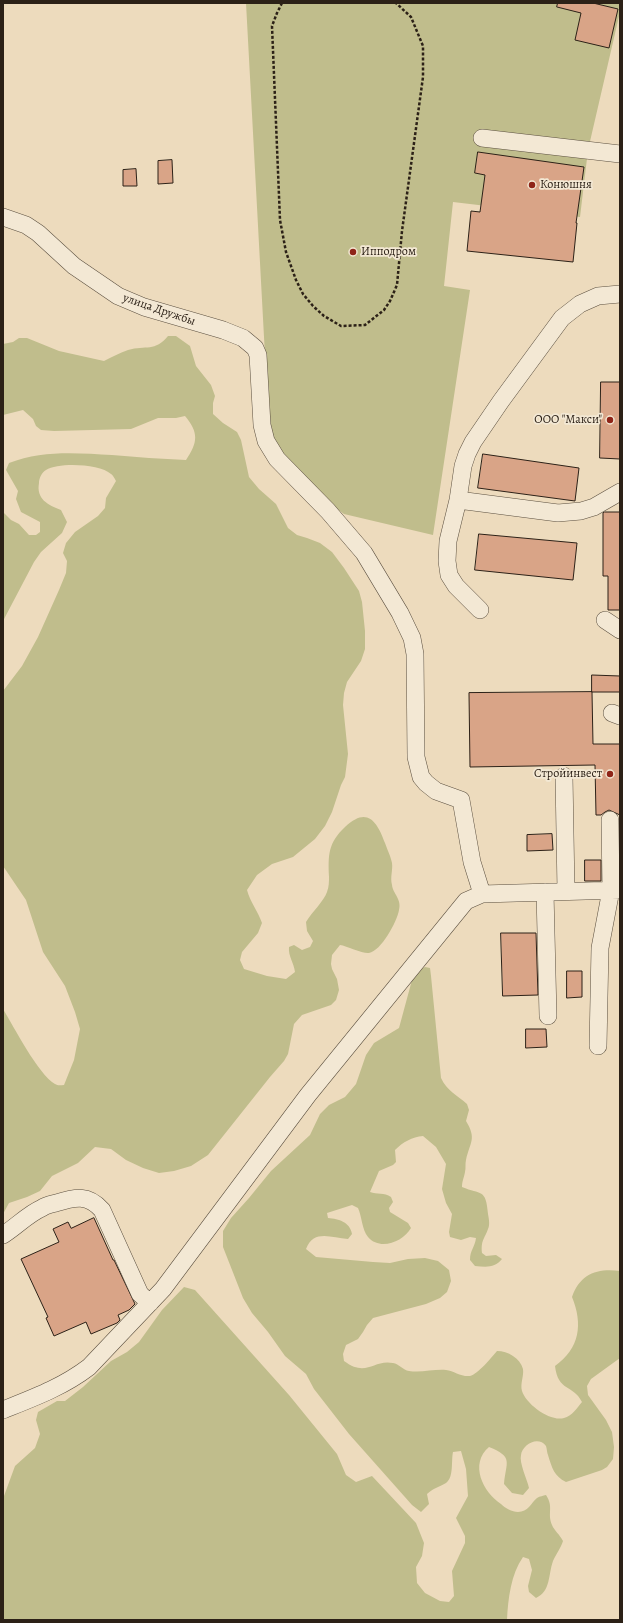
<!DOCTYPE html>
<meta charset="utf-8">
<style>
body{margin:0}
#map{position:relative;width:623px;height:1623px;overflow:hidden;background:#eddbbd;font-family:Alegreya,serif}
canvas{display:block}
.frame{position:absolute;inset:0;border:4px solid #2c2117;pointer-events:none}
</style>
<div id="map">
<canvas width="623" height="1623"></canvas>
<div class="frame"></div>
</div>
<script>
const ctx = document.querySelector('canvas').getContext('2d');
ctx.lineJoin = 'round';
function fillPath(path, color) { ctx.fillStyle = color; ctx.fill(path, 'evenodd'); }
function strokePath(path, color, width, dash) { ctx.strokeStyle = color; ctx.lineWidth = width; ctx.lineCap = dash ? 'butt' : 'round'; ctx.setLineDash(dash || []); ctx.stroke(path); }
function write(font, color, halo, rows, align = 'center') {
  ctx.font = font + ' Alegreya,serif'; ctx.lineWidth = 3.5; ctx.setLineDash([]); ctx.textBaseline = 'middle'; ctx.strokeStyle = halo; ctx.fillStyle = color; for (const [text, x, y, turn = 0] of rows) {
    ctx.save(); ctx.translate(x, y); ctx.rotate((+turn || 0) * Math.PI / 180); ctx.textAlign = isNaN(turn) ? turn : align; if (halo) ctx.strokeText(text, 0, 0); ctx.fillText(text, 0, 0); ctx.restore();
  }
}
const green = new Path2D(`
 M246,3h374v9l-32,138 -8,67 -127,-15 -9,84 26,4 -37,245 -89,-21 -29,-21 -35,-39 -9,-18 -5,-62z
 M168,336h8l14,10 6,20 15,19 4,11 -2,7v11l10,9 14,9 4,8 8,37 10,12 17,15 12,24 9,7 10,3 13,5 12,9 12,16 15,23 3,11 3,29v18l-4,12 -14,21 -3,11 -1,12 5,49 -3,23 -4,8 -9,27 -7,14 -10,13 -22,18 -21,7 -15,11 -10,15c3,12 11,21 15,33l-4,10 -16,19 -2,8 4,9 23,7 19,3 9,-7c-1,-9 -7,-16 -6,-25l5,-2 8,5 8,-3 3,-6 -6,-10 -1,-9c6,-10 18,-21 21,-30 2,-5 2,-11 2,-15 -1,-22 -1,-34 16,-50 22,-21 32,-6 40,16 2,6 6,14 7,20 1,7 -2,14 0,22 1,9 10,14 7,25 -2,12 -18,41 -30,43 -6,1 -22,-7 -29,-8l-8,10 -1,9 1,5 5,10 2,11 -3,10 -5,5 -29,10 -8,9 -6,30 -4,7 -14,16 -62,78 -17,11 -17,5 -15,2 -16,-5 -17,-8 -15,-11 -16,-2 -17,16 -26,13 -12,15 -13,6 -18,6 -6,11v-205c11,18 35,65 52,75 3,2 6,1 9,1l10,-25 6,-31 -5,-17 -10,-26 -22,-34 -17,-52 -23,-34v-175l19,-25 16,-29 21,-47 7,-17 1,-12 -4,-8 3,-10 9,-11 23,-16 7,-8 1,-10 10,-17c-1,-2 -3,-6 -5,-7 -11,-10 -52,-12 -65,-4 -4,2 -7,8 -7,13 -3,16 9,22 22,27l6,12 -5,11 -21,19 -7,10 -31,59v-109l8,8 8,4 10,11h7l4,-3v-10l-19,-10 -5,-13 2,-8 -12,-21 3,-7c33,-13 68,-10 103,-8 25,2 49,4 74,5 12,-18 13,-27 -1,-44l-9,2h-18l-27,11 -77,2 -13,-1 -5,-4 -3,-7 -10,-9 -20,5v-71l10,-2 6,-4h8l32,13 45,10c8,-4 15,-8 24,-11 18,-5 27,2 40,-14z
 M425,967l5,1 1,8 10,102c6,13 16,17 26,26l2,6 -3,11c11,18 4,21 0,39 -1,4 0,8 -1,12 -1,6 -3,9 -3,15 19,8 24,1 26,27 1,5 2,11 0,15 -4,11 -7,11 -6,24l4,3 10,-1 6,4c-7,9 -15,8 -27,7l-5,-6c0,-10 5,-13 6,-22l-6,-1 -9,3 -11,-3 -1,-5 3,-18 -6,-11 -4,-14 4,-25 -10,-17 -13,-11c-11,1 -20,6 -28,14l1,12 -3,3 -14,6 -9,21c7,3 14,0 21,5l2,5 -4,6 1,4 18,11 3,5c-8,14 -31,23 -43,9 -6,-7 -6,-20 -10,-29l-6,-3 -25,8 1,5c11,1 22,4 24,16l-4,5c-17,-1 -34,-10 -42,10l10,8 57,5 17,1 18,-4 17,-1 13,3 11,9 2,11 -4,11 -7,6 -14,6 -53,14 -6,7 -4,7 -5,7 -12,6 -3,9 1,7c23,17 29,-2 49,2 6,1 10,7 16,8 12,2 25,-2 37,-1 8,1 15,7 24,6 8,-2 21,-18 27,-25 11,0 23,7 26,18 1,7 -3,15 -1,22 4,13 28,31 42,27 8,-2 13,-10 18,-16 -9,-18 -24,-10 -27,-36 25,-18 28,-42 17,-69 8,-23 25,-29 48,-26v87l-29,21 -4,7 1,9 18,25 6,12 2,15 -1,12 -6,8 -5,3 -36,12c-12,-6 -14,-14 -18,-27 -1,-2 -1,-6 -2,-9 -8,-11 -24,-1 -25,9 -2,8 6,24 8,33l-6,7 -11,-2 -8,-9c2,-22 10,-27 -15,-37 -20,17 -6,45 12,57 4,4 11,8 17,8 10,0 13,-9 19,-14 3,-2 6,-2 9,-3 8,12 1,18 6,30 2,5 8,10 11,16 -2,7 -7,13 -10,20 -5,14 -2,30 -17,37l-7,-6 -1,-6 4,-16 -3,-11 -6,-2c-12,17 -15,42 -16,63h-504l1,-124 11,-30 20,-18 5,-14 -4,-14 2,-8 19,-11h8l18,-14 28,-26 16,-9 12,-10 23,-32 22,-23 11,3 94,105 48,59 9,21 10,7 16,-6 44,47 8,20 -2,13 -6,11 1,16 8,10 15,8 9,1 5,-6 -2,-25 13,-28v-7l-9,-18 12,-22 -2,-27 -5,-18 -8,1c-2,9 1,25 -7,31 -8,5 -11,4 -19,11l2,10 -8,8 -9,-7 -63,-71 -35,-45 -8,-15 -21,-18 -17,-24 -16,-19 -9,-15 -20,-51v-16l8,-13 18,-20 22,-27 39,-36 10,-21 9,-9 16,-8 11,-13 10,-29 8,-12 25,-15 13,-48 4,-8z`);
const building = new Path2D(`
 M558,3h35l25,6 -9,39 -34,-8 6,-27 -24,-6z
 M478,152l106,15 -8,56h1l-4,39 -106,-11 4,-40 9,1 5,-37 -10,-2z
 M172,160l1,23 -15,1v-23z
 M136,169l1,17h-14v-16z
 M601,382h19v77l-20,-1z
 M483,454l96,14 -4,33 -97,-13z
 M605,512h15v98h-12v-34h-5v-63z
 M479,534l98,9 -4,37 -98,-10z
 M592,675l28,1v16h-28z
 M592,692l1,52h27v71l-11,-5 -4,2 -4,3h-5l-1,-50 -125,2 -1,-74z
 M552,834l1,16 -26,1v-16z
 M585,860h16v21h-16z
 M501,933h35l2,62 -35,1z
 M567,971h15v26l-15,1z
 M526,1029h20l1,18 -21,1z
 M94,1218l19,42h1l21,44 -6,6 -11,5 2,5 -3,3 -26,11 -5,-12 -32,14 -8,-18 2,-1 -27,-58 38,-17 -6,-13 15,-7 3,6z`);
const path = new Path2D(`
 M282,3l-5,10 -5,13 8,194 6,32 10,28 7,14 10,12 11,10 17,10 24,-1 19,-15 6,-9 7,-16 5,-54 21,-154v-31l-12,-29 -15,-14`);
const minor = new Path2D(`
 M482,138l138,16
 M3,217l23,8 12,8 36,33 44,30 26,11 79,23 20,8 12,10 3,7 4,70 4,16 11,18 51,52 36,42 36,60 12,25 3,16 1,103 5,20 5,6 10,8 25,9 11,62 10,32
 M458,500l100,13 23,-2 13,-4 26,-15
 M480,610l-24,-24 -7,-11 -2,-14 1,-20 10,-41 5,-34 4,-12 6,-12 28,-41 61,-83 18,-14 18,-8 22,-2
 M605,620l15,10
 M612,713l8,3
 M564,776l2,115
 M545,892l3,124
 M598,1046l2,-98 11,-58 -1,-70
 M3,1235c13,-8 25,-21 39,-27 4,-3 10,-4 14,-5 19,-6 32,-9 46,7l38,84 10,9
 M3,1410c30,-12 60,-23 86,-43l74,-78 145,-194 158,-194 16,-7 138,-4`);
const markers = [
 [532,185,4,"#8f2418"],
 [353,252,4,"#8f2418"],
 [610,420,4,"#8f2418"],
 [610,774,4,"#8f2418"]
];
const poiNames = [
 ["Конюшня",540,185],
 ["Ипподром",361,252],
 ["ООО \"Макси\"",602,420,"right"],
 ["Стройинвест",602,774,"right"]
];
const streetNames = [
 ["улица Дружбы",159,310,19]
];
fillPath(green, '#c0bd8c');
fillPath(building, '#d9a487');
strokePath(building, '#2c2117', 1);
strokePath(minor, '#5c5040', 18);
strokePath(path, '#2c2117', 2.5, [3, 2]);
strokePath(minor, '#f3e8d4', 17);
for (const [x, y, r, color] of markers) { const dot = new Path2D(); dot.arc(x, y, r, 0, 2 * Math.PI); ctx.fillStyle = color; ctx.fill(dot); strokePath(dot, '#f3e8d4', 1.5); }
write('12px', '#2c2117', '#f3e8d4', poiNames, 'left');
write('12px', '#2c2117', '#f3e8d4', streetNames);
</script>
